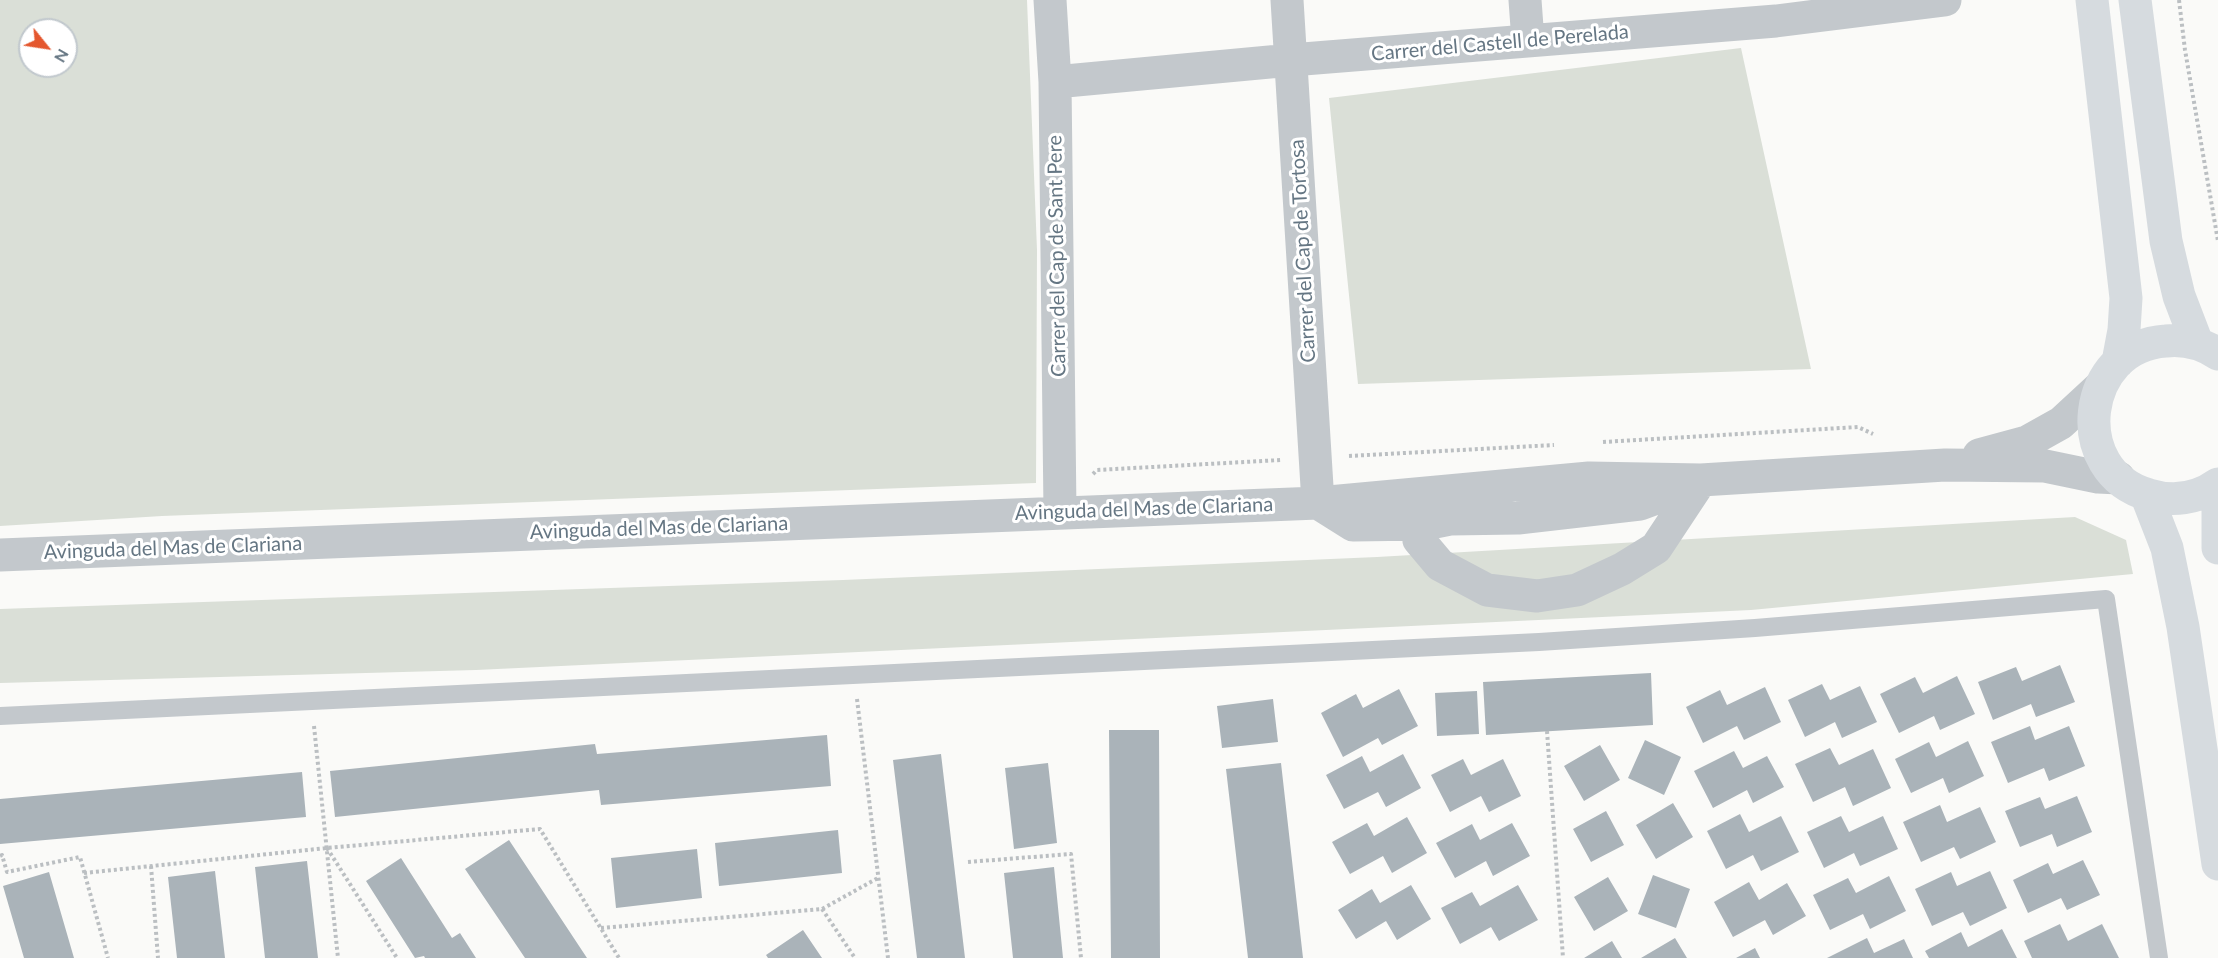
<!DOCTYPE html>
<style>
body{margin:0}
#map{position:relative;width:2218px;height:958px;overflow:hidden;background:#fafaf8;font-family:Lato,sans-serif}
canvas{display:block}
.north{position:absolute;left:18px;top:18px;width:60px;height:60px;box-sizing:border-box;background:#fff;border:2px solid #c1c8cd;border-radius:50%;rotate:120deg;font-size:16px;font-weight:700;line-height:24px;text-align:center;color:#657683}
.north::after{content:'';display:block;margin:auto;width:21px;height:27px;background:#e4572e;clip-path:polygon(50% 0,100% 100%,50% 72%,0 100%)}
</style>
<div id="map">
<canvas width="2218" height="958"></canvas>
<div class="north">N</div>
</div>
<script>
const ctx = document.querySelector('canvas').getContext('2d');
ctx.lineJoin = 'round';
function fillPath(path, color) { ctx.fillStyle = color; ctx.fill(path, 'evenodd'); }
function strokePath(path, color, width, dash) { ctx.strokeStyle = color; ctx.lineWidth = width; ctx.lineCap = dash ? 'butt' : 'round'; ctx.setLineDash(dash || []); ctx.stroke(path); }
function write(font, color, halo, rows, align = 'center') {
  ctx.font = font + ' Lato,sans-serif'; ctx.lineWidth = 6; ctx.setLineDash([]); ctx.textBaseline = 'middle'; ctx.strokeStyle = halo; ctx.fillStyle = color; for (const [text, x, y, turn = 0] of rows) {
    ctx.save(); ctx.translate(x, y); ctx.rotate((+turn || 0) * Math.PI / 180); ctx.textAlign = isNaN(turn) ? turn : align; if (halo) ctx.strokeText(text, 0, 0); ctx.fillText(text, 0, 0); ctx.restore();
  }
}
const green = new Path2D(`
 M0,0h1027l10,250 -1,233 -874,33 -162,10zM30,30h36v36h-36z
 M1741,48l70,321 -453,15 -29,-286z
 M2075,517l51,23 7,34 -382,36 -1275,60 -476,13v-74l843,-29 534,-23z`);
const building = new Path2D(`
 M2060,665l15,37 -39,15 -5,-13 -38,16 -15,-38 38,-15 6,14z
 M1651,673l2,52 -167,10 -3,-53z
 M1957,676l18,38 -35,16 -6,-14 -35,17 -19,-39 35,-17 8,16z
 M1822,684l8,16 30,-14 17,36 -35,16 -7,-16 -30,15 -17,-37z
 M1765,687l16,35 -37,18 -7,-14 -34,17 -17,-36 34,-17 7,15z
 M1399,689l19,37 -36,19 -4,-7 -35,19 -22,-44 35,-19 7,14z
 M1477,691l2,43 -42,2 -2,-43z
 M1273,699l5,43 -56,6 -5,-42z
 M2030,726l5,14 34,-14 16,40 -36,15 -5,-13 -36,15 -17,-41z
 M1109,730h50l1,228h-49z
 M827,735l4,51 -230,19 -2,-15 -264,27 -5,-46 265,-27 2,10z
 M1645,740l36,17 -17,38 -36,-17z
 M1968,741l16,35 -35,17 -6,-15 -32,15 -16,-34 34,-17 7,15z
 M1600,745l20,35 -36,21 -20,-35z
 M1830,748l9,17 34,-16 18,39 -38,18 -8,-19 -32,15 -18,-38z
 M1734,751l9,17 24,-12 17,31 -31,16 -6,-13 -34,18 -19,-37z
 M941,754l24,204h-48l-24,-198z
 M1403,754l18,34 -35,19 -8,-15 -34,17 -18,-34 36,-19 8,16z
 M1463,759l8,16 32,-16 18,37 -32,16 -8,-16 -31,16 -19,-37z
 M1048,763l9,80 -43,6 -9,-81z
 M1281,763l22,195h-55l-22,-189z
 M302,772l4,45 -306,27v-45z
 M2077,796l15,36 -35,15 -5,-13 -32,13 -15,-36 35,-14 5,12z
 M1673,803l20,34 -37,22 -20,-34z
 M1940,805l7,17 33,-15 16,35 -36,17 -6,-12 -33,15 -18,-40z
 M1606,811l18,34 -33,17 -18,-33z
 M1740,814l9,18 32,-16 18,36 -38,19 -8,-16 -27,14 -19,-38z
 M1841,816l8,16 34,-16 15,33 -38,17 -6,-13 -30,15 -17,-36z
 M1407,817l20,36 -35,20 -9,-17 -33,18 -18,-32 35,-19 7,13z
 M1512,823l18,33 -37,20 -7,-15 -31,17 -19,-35 36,-19 8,16z
 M838,830l4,43 -123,13 -4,-43z
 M509,840l78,118h-62l-60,-89z
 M697,849l5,49 -86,10 -5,-50z
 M401,858l51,80 8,-5 16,25h-51l-1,-2 -9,2 -49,-77z
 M2083,860l17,35 -33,15 -6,-12 -33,15 -15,-33 35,-17 5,11z
 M307,861l11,97h-53l-10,-91z
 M1054,867l9,91h-50l-9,-85z
 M215,871l10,87h-48l-9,-81z
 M1990,871l17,37 -37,18 -7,-14 -31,14 -17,-37 36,-17 6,14z
 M49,872l25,86h-50l-21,-72z
 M1653,875l37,14 -14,39 -38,-14z
 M1889,876l17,35 -36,18 -7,-15 -33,16 -17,-35 35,-17 8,15z
 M1608,877l20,34 -34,20 -20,-34z
 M1749,882l10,18 28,-17 19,33 -33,19 -8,-15 -32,17 -19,-35z
 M1411,885l20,34 -34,21 -11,-19 -30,18 -18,-29 34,-21 8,14z
 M1518,885l20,35 -39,21 -8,-14 -31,17 -19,-36 31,-16 8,14z
 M2060,924l8,17 34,-17 17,34h-87l-8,-17z
 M2002,929l15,29h-88l-4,-7 36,-19 7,15z
 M803,930l19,28h-54l-2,-3z
 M1675,938l12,20h-46z
 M1867,938l7,15 30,-14 9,19h-86z
 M1612,941l10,17h-38z
 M1755,948l5,10h-24z`);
const path = new Path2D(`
 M2179,0l6,50 33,191
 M1603,442l255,-15 15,7
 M1349,456l205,-11
 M1093,474l4,-4 184,-10
 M857,699l31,259
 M314,726l24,232
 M1547,731l16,227
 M327,848l70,110
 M0,856l2,-1 5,17 73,-15 28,101
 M968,862l103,-8 10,104
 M151,866l7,92
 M84,873l243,-25 213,-19 79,129
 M822,909l33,49
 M601,928l221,-19 56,-31`);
const lane = new Path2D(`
 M0,716l1539,-74 216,-14 351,-29 53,359`);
const street = new Path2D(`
 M1050,0l5,82 5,430
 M1287,0l31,503
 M1525,0l3,41
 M1055,82l236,-22 485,-39 169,-21
 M1979,455l48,-13 34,-19 39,-36
 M1318,503l35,22 72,-1 25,-5 68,-1 122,-14 46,-17
 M1467,506l-37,2 -11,32 21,25 47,25 50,6 40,-6 45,-21 34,-21 45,-68
 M0,555l1318,-52 271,-25 112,2 244,-15 100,1 53,11 21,1`);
const secondary = new Path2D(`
 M2092,0l34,298 -2,32 -6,32
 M2135,0l31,241 13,55 18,47
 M2218,354c-15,-10 -33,-15 -52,-13 -85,5 -100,131 -17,154 23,7 48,4 69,-11
 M2146,494l21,54 16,79 35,237
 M2218,508v40`);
const streetNames = [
 ["Carrer del Castell de Perelada",1500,43,-5],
 ["Carrer del Cap de Tortosa",1303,251,-93],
 ["Carrer del Cap de Sant Pere",1057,256,-91],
 ["Avinguda del Mas de Clariana",1144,509,-2],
 ["Avinguda del Mas de Clariana",659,528,-2],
 ["Avinguda del Mas de Clariana",173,548,-2]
];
fillPath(green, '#dadfd7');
fillPath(building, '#aab3b9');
strokePath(path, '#bbbfc2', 4, [3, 3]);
strokePath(lane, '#c3c8cc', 18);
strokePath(street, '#c3c8cc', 33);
strokePath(secondary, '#d6dbdf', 33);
write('20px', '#657683', '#fff', streetNames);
</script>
